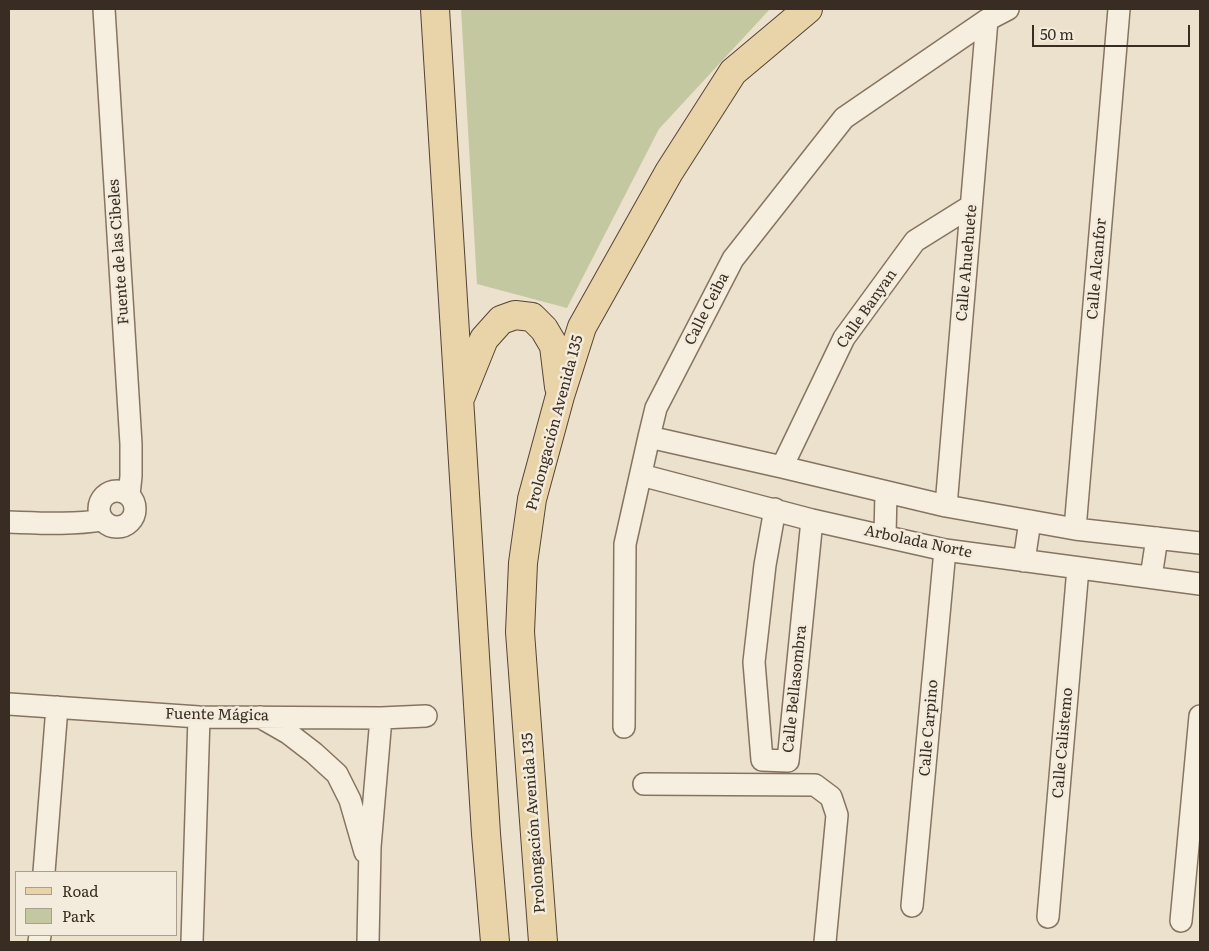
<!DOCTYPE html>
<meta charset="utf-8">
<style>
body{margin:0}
#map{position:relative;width:1209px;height:951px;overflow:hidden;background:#ebe1cc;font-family:Literata,serif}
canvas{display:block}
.frame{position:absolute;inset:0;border:10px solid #392d23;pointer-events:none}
.legend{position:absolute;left:15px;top:871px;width:162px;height:65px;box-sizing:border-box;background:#f3ebdb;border:1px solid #a99f91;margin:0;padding:6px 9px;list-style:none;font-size:15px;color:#392d23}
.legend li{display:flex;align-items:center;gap:10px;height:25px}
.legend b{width:25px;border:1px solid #a99f91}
.scale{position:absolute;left:1032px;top:25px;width:158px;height:22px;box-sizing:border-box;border:2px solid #392d23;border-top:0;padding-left:6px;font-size:15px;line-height:18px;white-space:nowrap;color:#392d23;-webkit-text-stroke:4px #f3ebdb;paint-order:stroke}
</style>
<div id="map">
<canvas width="1209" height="951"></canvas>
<div class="frame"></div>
<ul class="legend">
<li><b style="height:6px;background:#e9d3a9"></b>Road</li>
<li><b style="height:14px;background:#c4c8a0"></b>Park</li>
</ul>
<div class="scale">50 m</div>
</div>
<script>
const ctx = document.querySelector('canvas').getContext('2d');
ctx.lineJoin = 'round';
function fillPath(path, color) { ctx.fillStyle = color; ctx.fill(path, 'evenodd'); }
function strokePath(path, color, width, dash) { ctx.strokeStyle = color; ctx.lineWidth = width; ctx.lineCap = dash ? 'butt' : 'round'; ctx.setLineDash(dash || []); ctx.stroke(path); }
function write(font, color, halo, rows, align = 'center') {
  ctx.font = font + ' Literata,serif'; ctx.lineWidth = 5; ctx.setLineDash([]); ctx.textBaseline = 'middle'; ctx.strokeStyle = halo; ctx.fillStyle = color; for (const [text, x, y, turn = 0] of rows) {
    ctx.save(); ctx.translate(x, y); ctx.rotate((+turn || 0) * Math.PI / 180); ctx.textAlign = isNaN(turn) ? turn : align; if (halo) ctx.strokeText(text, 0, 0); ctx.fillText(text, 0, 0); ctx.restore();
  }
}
const green = new Path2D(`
 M461,9h309l-111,120 -92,179 -90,-24z`);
const minor = new Path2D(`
 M104,9l27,435v32l-2,19
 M649,437l133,30 164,39 129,23 125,14
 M782,467l62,-129 71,-97 56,-35
 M641,475l171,45 133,30 255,34
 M99 509a18 18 0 1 1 36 0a18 18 0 1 1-36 0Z
 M946,506l41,-486
 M775,509l-10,56 -11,97 8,98 26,1 24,-241
 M9,522c31,1 63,3 94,-2
 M1075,529l44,-520
 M885,536l1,-44
 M1024,561l6,-40
 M1151,577l6,-39
 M9,704l190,13 182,1 45,-2
 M260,717l28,16 26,20 23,21 13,26 15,52
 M624,727l1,-183 24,-107 7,-29 77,-149 111,-141 143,-98 21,-11
 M644,784l171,1 16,12 6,18 -12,127
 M44,872l13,-165
 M912,906l33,-356
 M1048,917l30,-349
 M1181,921l19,-205
 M39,942l1,-7
 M192,942l7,-225
 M368,942l2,-95 11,-129`);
const primary = new Path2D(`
 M435,9l51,825 9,108
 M461,396l23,-57 17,-19 14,-5 17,2 12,12 10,17 5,41
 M543,942l-23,-310 3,-69 9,-64 28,-103 22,-69 87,-155 64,-100 75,-63`);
const streetNames = [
 ["Fuente de las Cibeles",119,252,-94],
 ["Calle Ahuehuete",967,263,-85],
 ["Calle Alcanfor",1097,269,-85],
 ["Calle Ceiba",707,309,-63],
 ["Calle Banyan",867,309,-55],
 ["Prolongación Avenida 135",555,423,-75],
 ["Arbolada Norte",918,542,12],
 ["Calle Bellasombra",795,689,-84],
 ["Fuente Mágica",217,715,1],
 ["Calle Carpino",929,728,-85],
 ["Calle Calistemo",1063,743,-85],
 ["Prolongación Avenida 135",534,823,-94]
];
fillPath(green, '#c4c8a0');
strokePath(minor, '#867461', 24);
strokePath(primary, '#554335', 30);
strokePath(minor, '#f6eede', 21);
strokePath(primary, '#e9d3a9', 28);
write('15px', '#392d23', '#f3ebdb', streetNames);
</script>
